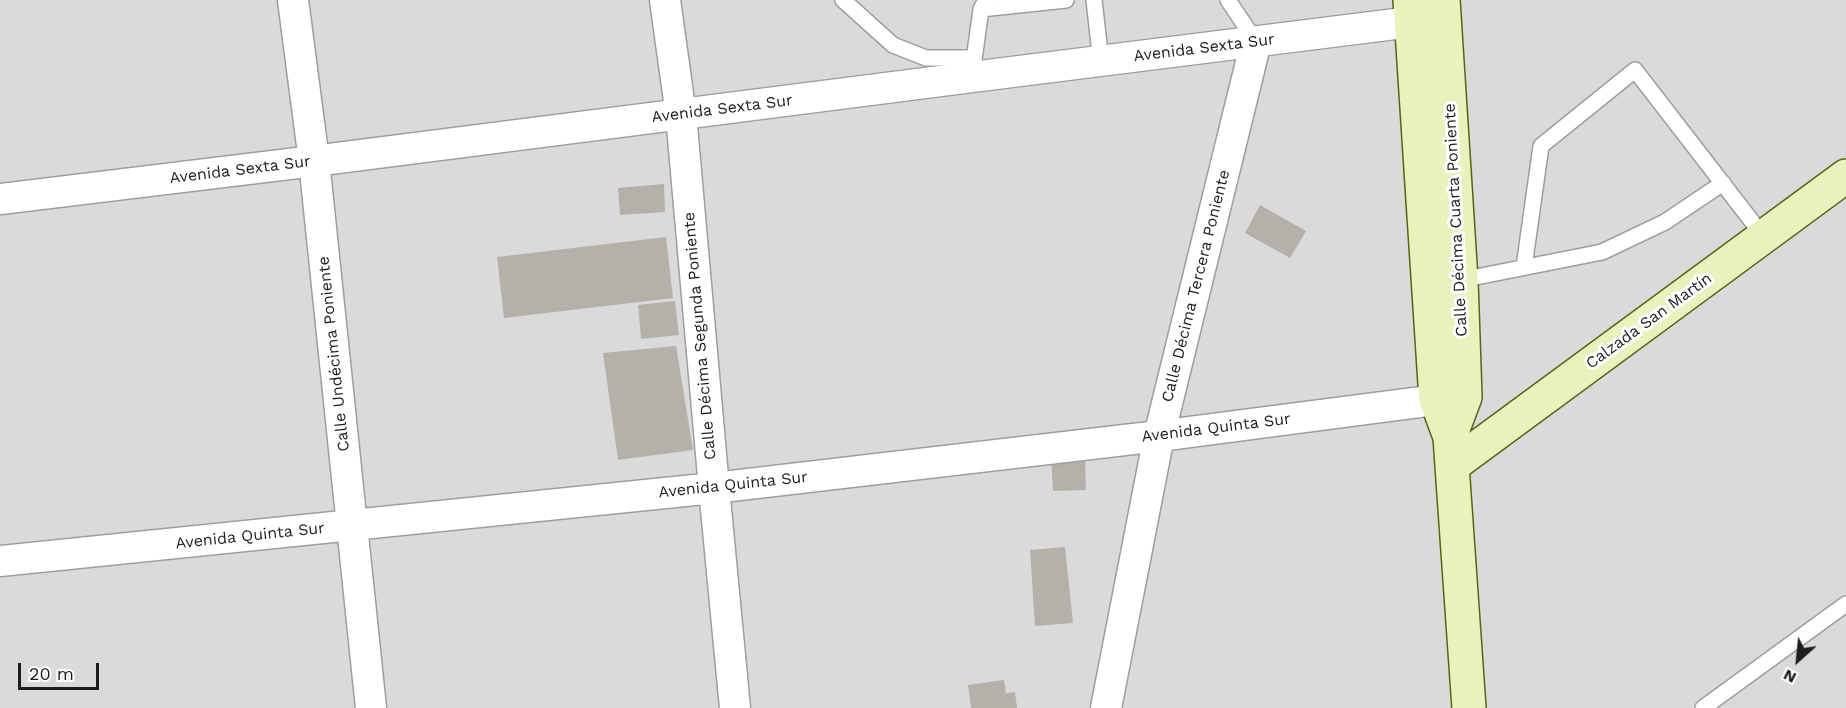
<!DOCTYPE html>
<meta charset="utf-8">
<style>
body{margin:0}
#map{position:relative;width:1846px;height:708px;overflow:hidden;background:#edebe4;font-family:"Work Sans",sans-serif}
canvas{display:block}
.north{position:absolute;left:1768px;top:630px;width:60px;height:60px;-webkit-text-stroke:4px #fff;paint-order:stroke;rotate:207deg;font-size:16px;font-weight:700;line-height:24px;text-align:center;color:#1d1d1d}
.north::after{content:'';display:block;margin:auto;width:21px;height:27px;background:#1d1d1d;clip-path:polygon(50% 0,100% 100%,50% 72%,0 100%)}
.scale{position:absolute;left:18px;top:663px;width:81px;height:27px;box-sizing:border-box;border:3px solid #1d1d1d;border-top:0;padding-left:8px;font-size:18px;line-height:21px;white-space:nowrap;color:#1d1d1d;-webkit-text-stroke:4px #fff;paint-order:stroke}
</style>
<div id="map">
<canvas width="1846" height="708"></canvas>
<div class="north">N</div>
<div class="scale">20 m</div>
</div>
<script>
const ctx = document.querySelector('canvas').getContext('2d');
ctx.lineJoin = 'round';
function fillPath(path, color) { ctx.fillStyle = color; ctx.fill(path, 'evenodd'); }
function strokePath(path, color, width, dash) { ctx.strokeStyle = color; ctx.lineWidth = width; ctx.lineCap = dash ? 'butt' : 'round'; ctx.setLineDash(dash || []); ctx.stroke(path); }
function write(font, color, halo, rows, align = 'center') {
  ctx.font = font + ' "Work Sans",sans-serif'; ctx.lineWidth = 6; ctx.setLineDash([]); ctx.textBaseline = 'middle'; ctx.strokeStyle = halo; ctx.fillStyle = color; for (const [text, x, y, turn = 0] of rows) {
    ctx.save(); ctx.translate(x, y); ctx.rotate((+turn || 0) * Math.PI / 180); ctx.textAlign = isNaN(turn) ? turn : align; if (halo) ctx.strokeText(text, 0, 0); ctx.fillText(text, 0, 0); ctx.restore();
  }
}
const residential = new Path2D(`
 M0,0h1846v708h-1846z`);
const building = new Path2D(`
 M664,184l1,28 -45,3 -2,-27z
 M1260,205l46,26 -16,27 -45,-25z
 M666,237l7,61 -169,20 -7,-61z
 M675,301l4,34 -38,4 -3,-34z
 M676,346l17,104 -75,10 -15,-107z
 M1085,456l1,34 -33,1 -2,-34z
 M1065,547l8,76 -38,3 -5,-76z
 M1004,680l2,13 9,-1 2,16h-46l-3,-23z`);
const lane = new Path2D(`
 M843,0l50,45 33,13h47
 M1094,0l7,62
 M1228,0l28,42
 M981,9l85,-9
 M973,67l8,-58 4,-7
 M1524,267l17,-121 94,-76 129,167
 M1461,280l141,-28 63,-30 58,-39
 M1703,708l143,-104`);
const street = new Path2D(`
 M293,0l21,161 57,547
 M665,0l16,115 33,373 21,220
 M0,199l314,-38 658,-84 463,-58
 M0,561l714,-73 445,-52 300,-39
 M1106,708l53,-272 97,-394`);
const secondary = new Path2D(`
 M1410,0l26,399 14,38 19,271
 M1443,0l18,280 4,117 -15,40
 M1452,466l394,-290`);
const streetNames = [
 ["Avenida Sexta Sur",1204,48,-7],
 ["Avenida Sexta Sur",722,109,-7],
 ["Avenida Sexta Sur",240,170,-7],
 ["Calle Décima Cuarta Poniente",1456,220,-93],
 ["Calle Décima Tercera Poniente",1196,286,-76],
 ["Calzada San Martín",1649,321,-36],
 ["Calle Décima Segunda Poniente",700,336,-95],
 ["Calle Undécima Poniente",334,354,-96],
 ["Avenida Quinta Sur",1216,428,-7],
 ["Avenida Quinta Sur",733,485,-6],
 ["Avenida Quinta Sur",250,536,-6]
];
fillPath(residential, '#dbdada');
fillPath(building, '#b6b0aa');
strokePath(lane, '#9e9e9e', 18);
strokePath(street, '#9e9e9e', 33);
strokePath(secondary, '#546611', 36);
strokePath(lane, '#fff', 15);
strokePath(street, '#fff', 30);
strokePath(secondary, '#eaf1bd', 33);
write('16px', '#1d1d1d', '#fff', streetNames);
</script>
